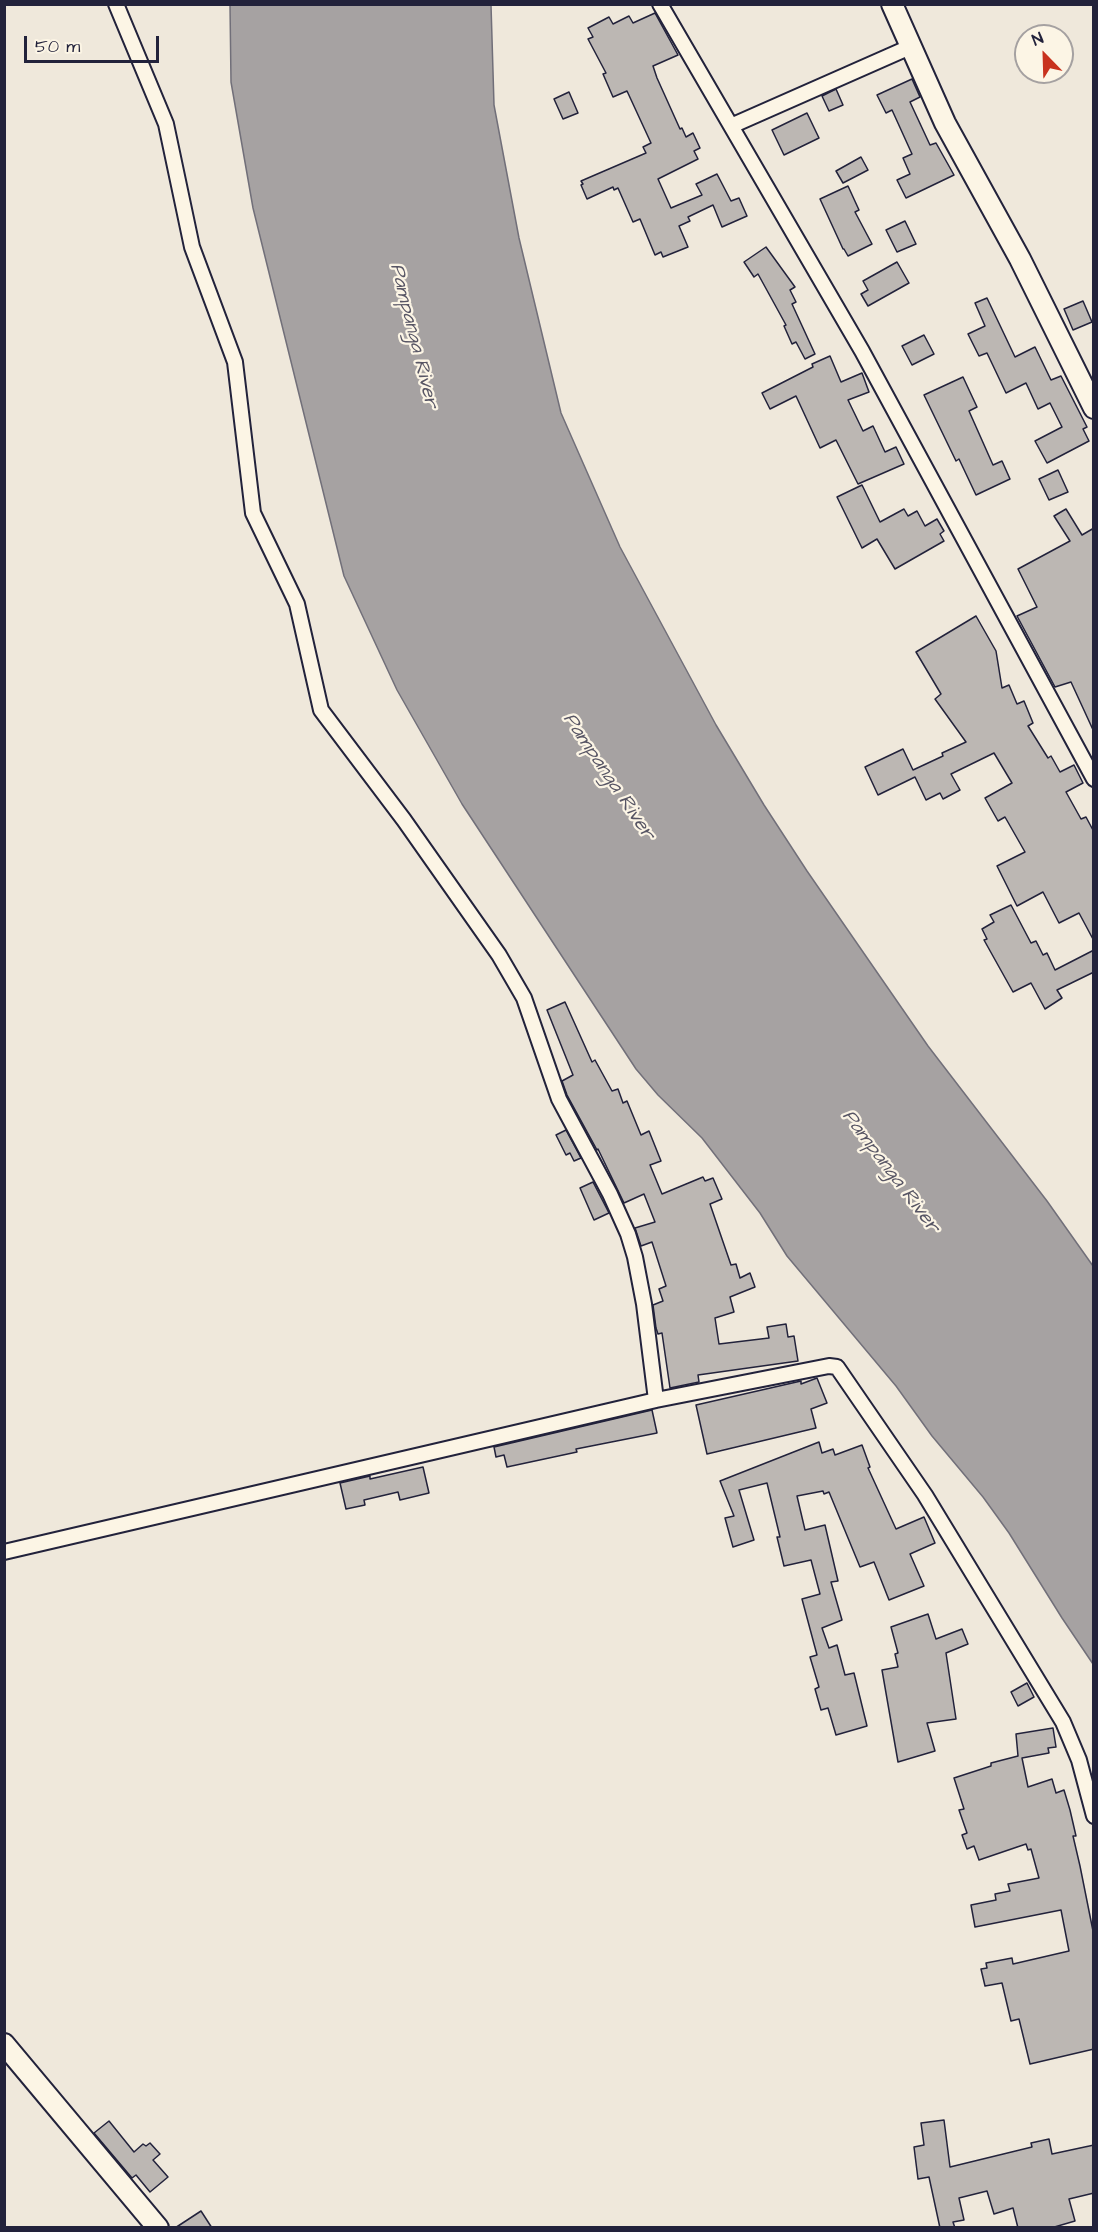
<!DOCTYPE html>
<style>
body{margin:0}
#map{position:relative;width:1098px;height:2232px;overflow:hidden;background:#efe8db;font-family:"Architects Daughter",sans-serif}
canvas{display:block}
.frame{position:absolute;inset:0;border:6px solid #22223b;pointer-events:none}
.north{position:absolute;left:1014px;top:24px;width:60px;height:60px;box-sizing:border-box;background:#fcf5e5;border:2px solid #a5a1a1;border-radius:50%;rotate:337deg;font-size:16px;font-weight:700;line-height:24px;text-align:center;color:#22223b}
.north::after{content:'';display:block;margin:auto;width:21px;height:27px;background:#c8321e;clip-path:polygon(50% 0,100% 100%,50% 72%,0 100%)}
.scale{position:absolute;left:24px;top:36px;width:135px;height:27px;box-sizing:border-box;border:3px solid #22223b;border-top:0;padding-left:8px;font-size:18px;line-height:21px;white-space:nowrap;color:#22223b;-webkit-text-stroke:4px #fcf5e5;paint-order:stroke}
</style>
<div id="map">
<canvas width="1098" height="2232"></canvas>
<div class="frame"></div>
<div class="north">N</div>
<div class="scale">50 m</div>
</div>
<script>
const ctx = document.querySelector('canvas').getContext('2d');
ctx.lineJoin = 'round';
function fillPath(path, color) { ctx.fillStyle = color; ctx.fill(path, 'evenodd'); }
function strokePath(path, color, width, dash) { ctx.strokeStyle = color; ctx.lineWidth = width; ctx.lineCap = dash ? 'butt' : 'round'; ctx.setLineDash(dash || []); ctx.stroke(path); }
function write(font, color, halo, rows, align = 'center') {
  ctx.font = font + ' "Architects Daughter",sans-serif'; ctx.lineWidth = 4.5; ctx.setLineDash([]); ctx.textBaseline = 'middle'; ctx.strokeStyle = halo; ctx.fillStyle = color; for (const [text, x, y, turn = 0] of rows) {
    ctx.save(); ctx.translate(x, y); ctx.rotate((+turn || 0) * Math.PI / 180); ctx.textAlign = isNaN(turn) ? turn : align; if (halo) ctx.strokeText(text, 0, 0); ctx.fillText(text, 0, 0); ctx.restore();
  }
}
const water = new Path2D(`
 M230,5h261l3,100 25,133 42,175 59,134 96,178 48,80 43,66 121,175 119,155 46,65v398l-31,-46 -53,-85 -26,-36 -51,-61 -36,-50 -109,-130 -27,-43 -58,-75 -44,-43 -22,-26 -174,-265 -65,-114 -53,-114 -91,-368 -22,-126z`);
const building = new Path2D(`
 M655,13l23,42 -25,11 4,12 23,51 2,-1 4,9 7,-4 7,15 -6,3 4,8 -40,20 13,29 31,-13 -6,-11 21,-10 14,27 8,-3 8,18 -25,11 -9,-22 -25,12 2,4 -11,5 9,21 -25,10 -2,-5 -6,3 -15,-36 -7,3 -15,-34 -4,2 -1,-3 -26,12 -6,-14 2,-1 -2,-3 65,-28 -3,-6 8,-4 -24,-52 -14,6 -10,-23 3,-1 -18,-34 5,-2 -5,-9 21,-11 4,7 16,-8 4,7z
 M912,79l8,18 -10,5 20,43 6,-2 18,32 -48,23 -9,-18 13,-6 -7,-16 9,-4 -20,-44 -6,3 -9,-18z
 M836,89l7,16 -14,6 -7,-15z
 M569,92l9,21 -15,6 -9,-20z
 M807,113l12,25 -35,17 -12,-25z
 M861,157l7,13 -25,13 -7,-12z
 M848,186l11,24 -4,2 17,32 -24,12 -4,-7h-1l-23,-50z
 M905,221l11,23 -19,8 -11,-22z
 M766,247l29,40 -5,3 6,12 -4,2 23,50 -10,5 -9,-17 -4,2 -8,-18 2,-1 -28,-51 -4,3 -10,-15z
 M897,262l12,21 -41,23 -7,-12 7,-4 -5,-9z
 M987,298l28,59 20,-10 16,33 10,-4 26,51 -4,2 6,12 -42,22 -12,-22 27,-14 -12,-24 -12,6 -12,-26 -20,10 -19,-40 -8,3 -11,-22 17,-8 -10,-23z
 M1083,301l9,21 -19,8 -9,-21z
 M924,335l10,19 -22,11 -10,-19z
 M830,356l11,26 21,-9 7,19 -21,8 15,31 10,-5 12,26 11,-5 8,17 -46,20 -22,-44 -16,8 -24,-52 -26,13 -8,-16 51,-26 -1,-3z
 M963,377l14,30 -8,4 24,54 9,-4 8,18 -34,16 -17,-36 -3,2 -32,-66z
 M1058,470l10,22 -19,8 -10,-21z
 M862,485l18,37 24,-13 4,7 9,-5 8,15 12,-7 7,12 -4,3 4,7 -49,28 -18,-30 -15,9 -25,-51z
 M1066,509l16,26 12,-7v204l-23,-50 -16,5 -38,-71 20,-9 -19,-38 52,-28 -16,-25z
 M976,616l20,35 6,37 7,-3 8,19 7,-3 9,22 -5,3 20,32 3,-2 9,16 14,-7 9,18 -17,9 15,27 5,-2 8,15v109l-15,-28 -20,10 -16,-31 -26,14 -20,-40 28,-14 -20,-35 -7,4 -13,-23 27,-15 -18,-30 -43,21 9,16 -17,9 -3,-6 -14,7 -11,-23 -37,18 -13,-28 38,-18 10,21 30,-14 -1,-3 24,-11 -31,-43 6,-5 -25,-42z
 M1011,905l20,38 5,-2 7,14 4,-2 8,17 39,-20v22l-37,18 5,8 -17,11 -14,-26 -18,9 -29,-52 3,-1 -5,-10 12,-7 -4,-7z
 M565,1002l27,60 3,-2 17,31 6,-2 5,14 4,-2 14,34 8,-4 12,30 -11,4 12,29 41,-17 2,4 8,-3 9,21 -12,5 21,61 5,-1 4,14 10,-5 5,14 -25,10 4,15 -19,6 4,26 50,-6 -2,-11 19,-3 2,13 6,-1 4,25 -100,14 1,7 -29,6 -8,-55 -4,1 -2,-6 -3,-23 10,-4 -4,-12 7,-3 -14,-44 -11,4 -6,-18 20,-6 -11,-28 -20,9 -26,-54 -1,1 -30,-55 -5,-14 11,-6 -26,-65z
 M566,1130l15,28 -7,3 -4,-8 -4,2 -10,-20z
 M593,1182l16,31 -15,7 -14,-32z
 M817,1378l10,25 -16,6 5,19 -109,26 -11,-49 105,-24v3z
 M652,1410l5,23 -81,16 1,3 -70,15 -3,-12 -8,2 -2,-10z
 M819,1442l3,11 11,-4 2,6 27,-10 8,22 -2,1 28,61 28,-12 11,26 -25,11 14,32 -35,14 -15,-38 -14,5 -31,-75 -5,2 -1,-3 -26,5 8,34 20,-5 13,56 -7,1 11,38 -20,8 7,20 8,-3 8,30 9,-2 13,53 -31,9 -8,-27 -7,2 -6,-21 4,-2 -9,-30 7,-2 -15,-56 18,-5 -9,-34 -27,6 -7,-29h3l-13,-54 -28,7 15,50 -21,7 -8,-29 9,-2 -14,-35z
 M423,1467l6,26 -29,7 -2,-8 -34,8 1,5 -19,4 -6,-26 30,-7v3z
 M928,1614l8,25 26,-10 6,15 -22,9 10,66 -29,4 8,28 -37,11 -16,-92 16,-3 -3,-13 3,-1 -7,-26z
 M1027,1683l7,14 -16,9 -7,-14z
 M1053,1728l3,19 -8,1 1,5 -27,5 6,29 24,-8 4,14 8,-3 6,20 6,26h-3l7,30 14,70v113l-64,15 -11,-45 -8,2 -9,-38 -17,3 -4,-17 6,-1 -1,-5 26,-5 1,6 56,-13 -8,-41 -86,17 -4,-22 25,-5 -1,-6 15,-3 -2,-7 31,-6 -8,-29 -3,1 -2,-6 -47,16 -5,-14 -7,3 -5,-14 5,-2 -8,-23 5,-1 -10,-31 37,-12v-3l27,-7 -2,-22z
 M944,2120l6,47 82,-20 -1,-4 18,-4 3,15 42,-9v48l-25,6 6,22 -24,7h-33l-5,-20 -19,6 -7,-23 -28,7 5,22 -11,2 2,6h-15l-11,-51 -11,2 -4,-32 10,-2 -3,-22z
 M109,2121l25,31 9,-8 3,2 4,-3 10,11 -7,6 15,17 -18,15 -14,-17 -4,3 -38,-45z
 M201,2211l11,17h-37z`);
const street = new Path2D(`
 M116,4l50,120 26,123 43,115 18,151 44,91 24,106 83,110 95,135 25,43 35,101 51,95 18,40 7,23 9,47 12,96
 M660,4l202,347 232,428
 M731,126l179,-79
 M4,1552l652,-152 173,-34 8,1 88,128 138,227 16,38 15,56`);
const secondary = new Path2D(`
 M892,4l53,119 75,136 74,149
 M4,2044l154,184`);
const waterNames = [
 ["Pampanga River",413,336,76],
 ["Pampanga River",608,777,56],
 ["Pampanga River",890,1172,53]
];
fillPath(water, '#a6a2a2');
strokePath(water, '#716f79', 1.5);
fillPath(building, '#bcb7b3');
strokePath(building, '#22223b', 1.5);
strokePath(street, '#22223b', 18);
strokePath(secondary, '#22223b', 24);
strokePath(street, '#fcf5e5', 14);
strokePath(secondary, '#fcf5e5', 20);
write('italic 20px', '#575564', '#fcf5e5', waterNames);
</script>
